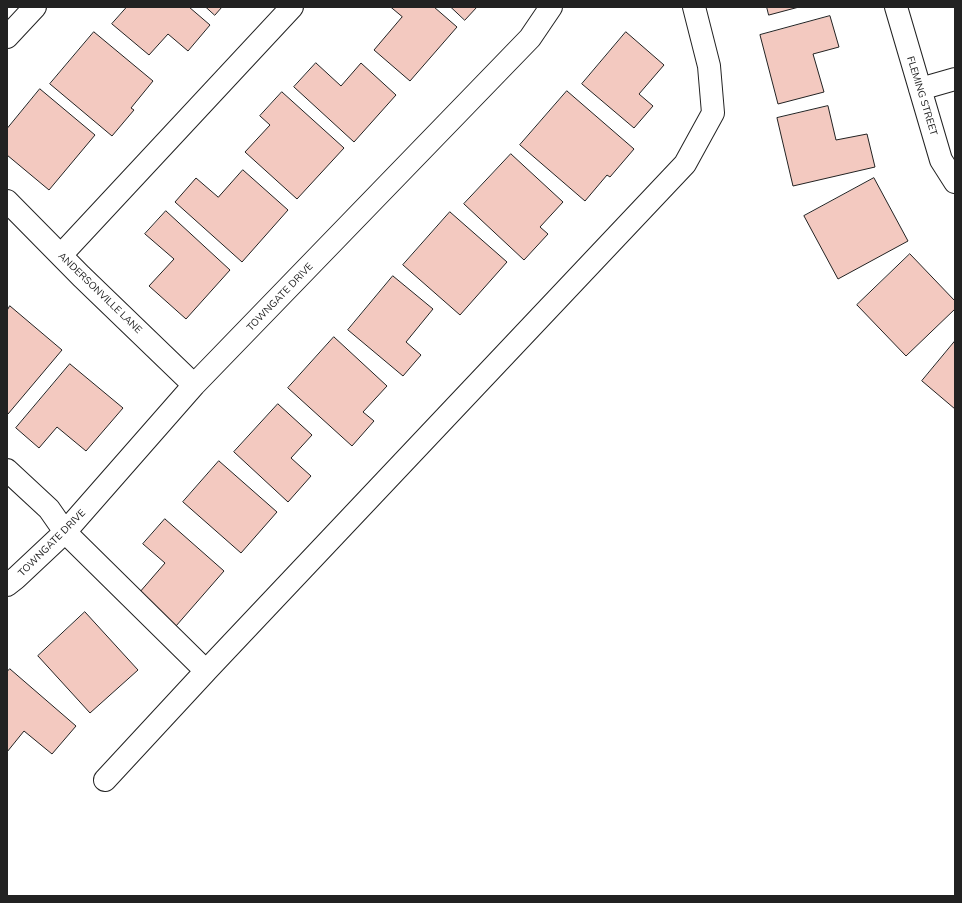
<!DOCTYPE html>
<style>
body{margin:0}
#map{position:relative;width:962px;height:903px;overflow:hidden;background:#fff;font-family:Mulish,sans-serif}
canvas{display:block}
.frame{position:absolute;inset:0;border:8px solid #222;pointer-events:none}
</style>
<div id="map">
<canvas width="962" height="903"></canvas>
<div class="frame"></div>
</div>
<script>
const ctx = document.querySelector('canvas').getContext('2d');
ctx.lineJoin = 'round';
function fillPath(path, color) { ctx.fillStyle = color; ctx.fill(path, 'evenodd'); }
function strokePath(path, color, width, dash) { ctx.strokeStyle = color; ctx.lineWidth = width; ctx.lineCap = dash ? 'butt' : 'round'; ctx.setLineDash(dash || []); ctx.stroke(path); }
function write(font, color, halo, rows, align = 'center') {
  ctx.font = font + ' Mulish,sans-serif'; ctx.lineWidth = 3; ctx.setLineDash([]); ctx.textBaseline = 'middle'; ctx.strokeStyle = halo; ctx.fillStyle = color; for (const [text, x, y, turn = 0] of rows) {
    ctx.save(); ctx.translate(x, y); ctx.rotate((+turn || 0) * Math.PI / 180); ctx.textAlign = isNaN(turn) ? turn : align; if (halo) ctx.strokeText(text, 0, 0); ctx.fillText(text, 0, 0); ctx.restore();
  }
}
const building = new Path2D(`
 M127,7h62l21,18 -22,26 -20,-17 -19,21 -37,-31z
 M206,7h16l-7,8z
 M391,7h43l23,20 -47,54 -36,-31 28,-33z
 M451,7h26l-12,13z
 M767,7h32l-30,8z
 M830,16l9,31 -26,7 11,38 -46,12 -18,-69z
 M94,32l59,49 -22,27 3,2 -22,26 -62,-52z
 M626,32l38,33 -25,29 14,12 -19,22 -52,-44z
 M316,63l25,23 20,-23 35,32 -42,47 -60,-55z
 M40,89l55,46 -46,55 -42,-35v-26z
 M567,91l67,58 -24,28 -3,-2 -22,26 -65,-56z
 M282,92l62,56 -47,51 -52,-47 25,-27 -10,-9z
 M828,106l8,34 31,-6 8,33 -82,19 -16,-68z
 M511,154l52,48 -23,25 8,7 -24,26 -60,-56z
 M243,170l45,40 -46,52 -67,-60 21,-24 22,19z
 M874,178l34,63 -70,38 -34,-63z
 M166,211l64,59 -44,49 -37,-33 25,-27 -29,-25z
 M450,212l57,50 -47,53 -57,-50z
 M910,254l45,47v8l-49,47 -49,-51z
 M393,276l40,33 -27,33 15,13 -18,21 -55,-46z
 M10,306l52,44 -54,64 -1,-1v-102z
 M334,337l53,49 -24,26 11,9 -22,25 -64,-58z
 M955,341v68l-33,-28z
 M70,364l53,44 -37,43 -29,-24 -18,21 -23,-20z
 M278,404l34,31 -21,23 20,18 -23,26 -54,-50z
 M219,461l58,51 -36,41 -58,-51z
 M165,519l59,52 -48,55 -37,-33 26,-30 -22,-19z
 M85,612l53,58 -48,43 -52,-57z
 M10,669l66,57 -24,28 -28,-23 -17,21v-80z`);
const minor = new Path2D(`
 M896,7l45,153 14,22
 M7,37l28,-30
 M920,89l35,-10
 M7,201l74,75 113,109
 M61,255l231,-248
 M7,470l42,39 16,23 141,139 479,-507 28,-51 -4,-47 -15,-59
 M7,585l9,-7 49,-46 129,-147 336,-347 21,-31
 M105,780l101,-109`);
const streetNames = [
 ["FLEMING STREET",922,96,73],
 ["ANDERSONVILLE LANE",100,293,44],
 ["TOWNGATE DRIVE",280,297,-46],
 ["TOWNGATE DRIVE",52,543,-45]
];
fillPath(building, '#f3c9c0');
strokePath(building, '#222', 1);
strokePath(minor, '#222', 24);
strokePath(minor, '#fff', 22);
write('10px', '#222', '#fff', streetNames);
</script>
